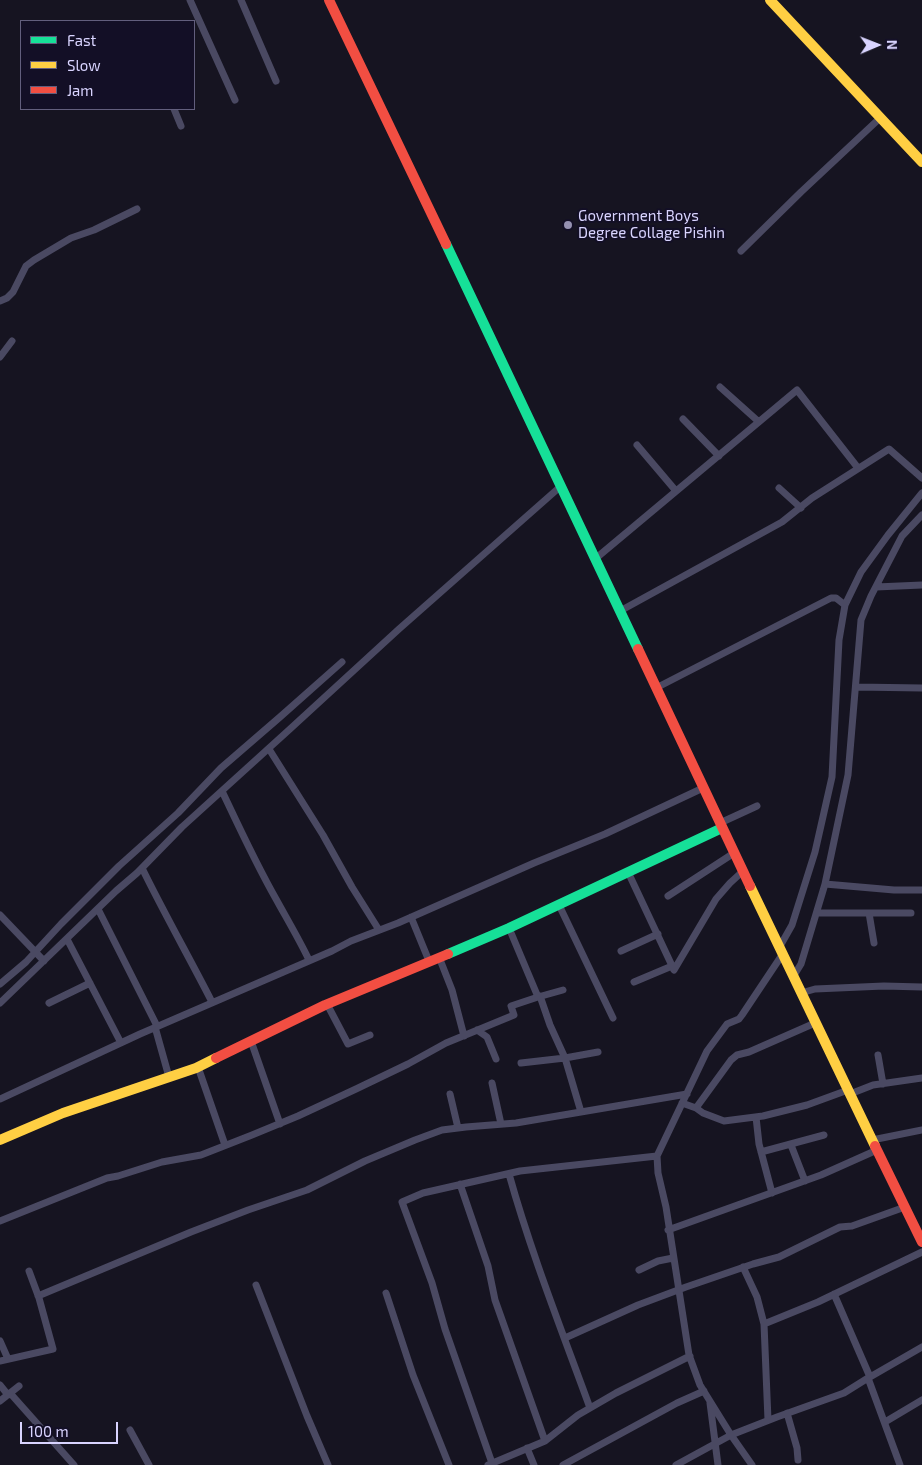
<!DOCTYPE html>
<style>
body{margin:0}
#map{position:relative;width:922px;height:1465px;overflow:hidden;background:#161421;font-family:"Exo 2",sans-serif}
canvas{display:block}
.legend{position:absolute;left:20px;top:20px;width:175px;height:90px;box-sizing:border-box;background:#130f26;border:1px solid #625e7d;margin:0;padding:6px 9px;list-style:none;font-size:15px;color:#d9d4ff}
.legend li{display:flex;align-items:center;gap:10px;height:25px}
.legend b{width:25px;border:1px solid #625e7d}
.north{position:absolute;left:852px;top:20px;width:50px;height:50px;-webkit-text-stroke:4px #130f26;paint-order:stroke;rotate:89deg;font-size:14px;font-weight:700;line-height:20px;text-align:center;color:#d9d4ff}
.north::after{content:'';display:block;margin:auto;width:18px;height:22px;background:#d9d4ff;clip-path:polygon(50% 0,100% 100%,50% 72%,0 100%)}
.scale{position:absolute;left:20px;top:1422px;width:98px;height:22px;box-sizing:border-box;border:2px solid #d9d4ff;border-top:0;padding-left:6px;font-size:15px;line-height:18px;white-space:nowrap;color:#d9d4ff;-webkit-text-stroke:4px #130f26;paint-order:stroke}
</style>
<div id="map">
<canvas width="922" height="1465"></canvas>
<ul class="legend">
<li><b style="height:6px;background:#16e098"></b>Fast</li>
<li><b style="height:6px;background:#ffcf43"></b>Slow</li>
<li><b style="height:6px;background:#f24e42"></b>Jam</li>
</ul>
<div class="north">N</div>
<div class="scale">100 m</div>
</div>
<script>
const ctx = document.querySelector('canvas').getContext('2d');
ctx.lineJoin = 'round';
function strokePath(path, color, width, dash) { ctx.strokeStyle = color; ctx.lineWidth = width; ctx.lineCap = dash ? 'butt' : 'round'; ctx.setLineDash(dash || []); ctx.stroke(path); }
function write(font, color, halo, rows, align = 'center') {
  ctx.font = font + ' "Exo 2",sans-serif'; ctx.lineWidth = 4; ctx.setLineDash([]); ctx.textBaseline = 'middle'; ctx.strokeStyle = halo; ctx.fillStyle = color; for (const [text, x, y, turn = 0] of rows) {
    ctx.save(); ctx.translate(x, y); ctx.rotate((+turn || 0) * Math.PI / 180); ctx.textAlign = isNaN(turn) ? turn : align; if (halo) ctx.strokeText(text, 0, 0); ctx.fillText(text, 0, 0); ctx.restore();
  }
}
const street = new Path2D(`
 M190,0l45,100
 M241,0l35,81
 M174,109l7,17
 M741,251l60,-59 79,-74
 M0,301l7,-3 6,-6 13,-26 8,-6 37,-22 23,-8 43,-21
 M0,357l12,-16
 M720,387l39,35
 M683,419l36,37
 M637,445l39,46
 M779,488l22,20
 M595,559l202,-169 61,78
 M876,587l46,-2
 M620,611l162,-89 30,-24 77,-49 33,29
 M856,687l66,1
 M656,688l175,-90h5l9,7
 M269,749l54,86 29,52 27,43
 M222,791c17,36 34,73 54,108 11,20 23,40 33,61
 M720,823l37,-17
 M142,868c22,45 47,89 70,134
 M628,872l46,98
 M825,884l69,6h28
 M668,896l66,-43
 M559,905l54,113
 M98,909l59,117
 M817,913h94
 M869,913l5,30
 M0,915l44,46
 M411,917l18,44
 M67,939l54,104
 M779,948l13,-23 23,-73 17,-75 7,-137 6,-35 16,-33 27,-37 34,-42
 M621,951l37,-17
 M439,957l13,33 12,46
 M674,970l42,-71 14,-16 12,-11
 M793,977l8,-13 24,-80 23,-109 13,-155 10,-24 31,-60 20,-21
 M634,982l38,-16
 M0,984l26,-22 35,-38 58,-58 59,-53 43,-45 59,-51 62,-55
 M801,993l14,-4 69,-3 38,1
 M540,996l10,29 15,33 16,54
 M538,997l25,-7
 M0,1003l116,-112 21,-18 45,-46 108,-98 109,-100 162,-143
 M49,1003l41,-20
 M327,1004l21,40 22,-9
 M155,1027l14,50
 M477,1030l10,7 9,22
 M251,1041l29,83
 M878,1055l5,29
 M521,1063l44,-5 33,-6
 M198,1067l27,78
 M492,1083l9,41
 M450,1094l8,34
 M850,1094l23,-9 49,-7
 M0,1099l140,-65 192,-83 19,-10 47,-18 136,-60 71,-29 98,-46
 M682,1103l14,5 7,5 21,8 39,-5 44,-11 41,-15
 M696,1108l35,-48 6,-5 12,-3 66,-29
 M756,1117l3,27 13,49
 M872,1140l50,-10
 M791,1145l14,36
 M761,1152l63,-17
 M509,1174c22,79 53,157 81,234
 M460,1184l28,82 7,34 50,141
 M0,1221l107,-43 11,-2 44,-14 39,-7 51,-20 46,-19 58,-27 52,-25 38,-21 68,-28 -3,-9 27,-9 -29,-69
 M668,1230l153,-55 56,-25
 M743,1267l14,30 7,27 54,-22 104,-50
 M639,1270l19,-9 15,-3
 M256,1285l51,131 21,49
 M386,1293l27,82 36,90
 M834,1294l36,83 52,-30
 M38,1296l153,-64 57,-22 59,-20 58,-29 50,-21 27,-10 24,-3 50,-4 171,-29
 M764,1324l4,96
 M565,1338l73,-33 48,-18 67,-23 26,-7 61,-30 12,-1 53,-19
 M0,1341l8,18
 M0,1361l53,-12 -14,-51 -10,-27
 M870,1377l-2,1 32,87
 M0,1385l8,10
 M10,1393l64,72
 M0,1401l19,-15
 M710,1403l8,62
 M787,1413l10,35 1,12
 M885,1422l37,-22
 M130,1430l19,35
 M527,1448l7,17
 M492,1463l-47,-134 -13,-46 -30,-81 21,-9 97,-22 137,-15
 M488,1465l57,-24 33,-26 38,-22 74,-37
 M563,1465l114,-62 27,-12
 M676,1465l55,-30 -31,-50 -11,-30 -23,-148 -8,-34 -1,-17 50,-105 20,-27 12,-5 3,-4 40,-60
 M752,1465l-21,-30 46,-18 67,-24 24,-15`);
const fast = new Path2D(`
 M446,244l192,405
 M448,954l61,-26 213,-100`);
const slow = new Path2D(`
 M770,0l152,162
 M750,886l125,260
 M0,1140l63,-27 133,-45 20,-10`);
const jam = new Path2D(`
 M329,0l117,244
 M638,649l112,237
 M216,1058l109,-53 123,-51
 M875,1146l47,96`);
const markers = [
 [568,225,5,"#9591b1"]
];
const poiNames = [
 ["Government Boys",578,216],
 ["Degree Collage Pishin",578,233]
];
strokePath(street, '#4a4962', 7);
strokePath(fast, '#16e098', 10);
strokePath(slow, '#ffcf43', 10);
strokePath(jam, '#f24e42', 10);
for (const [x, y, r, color] of markers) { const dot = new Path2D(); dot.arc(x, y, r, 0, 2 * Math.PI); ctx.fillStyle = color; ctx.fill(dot); strokePath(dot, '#130f26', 2); }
write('15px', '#d9d4ff', '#130f26', poiNames, 'left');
</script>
